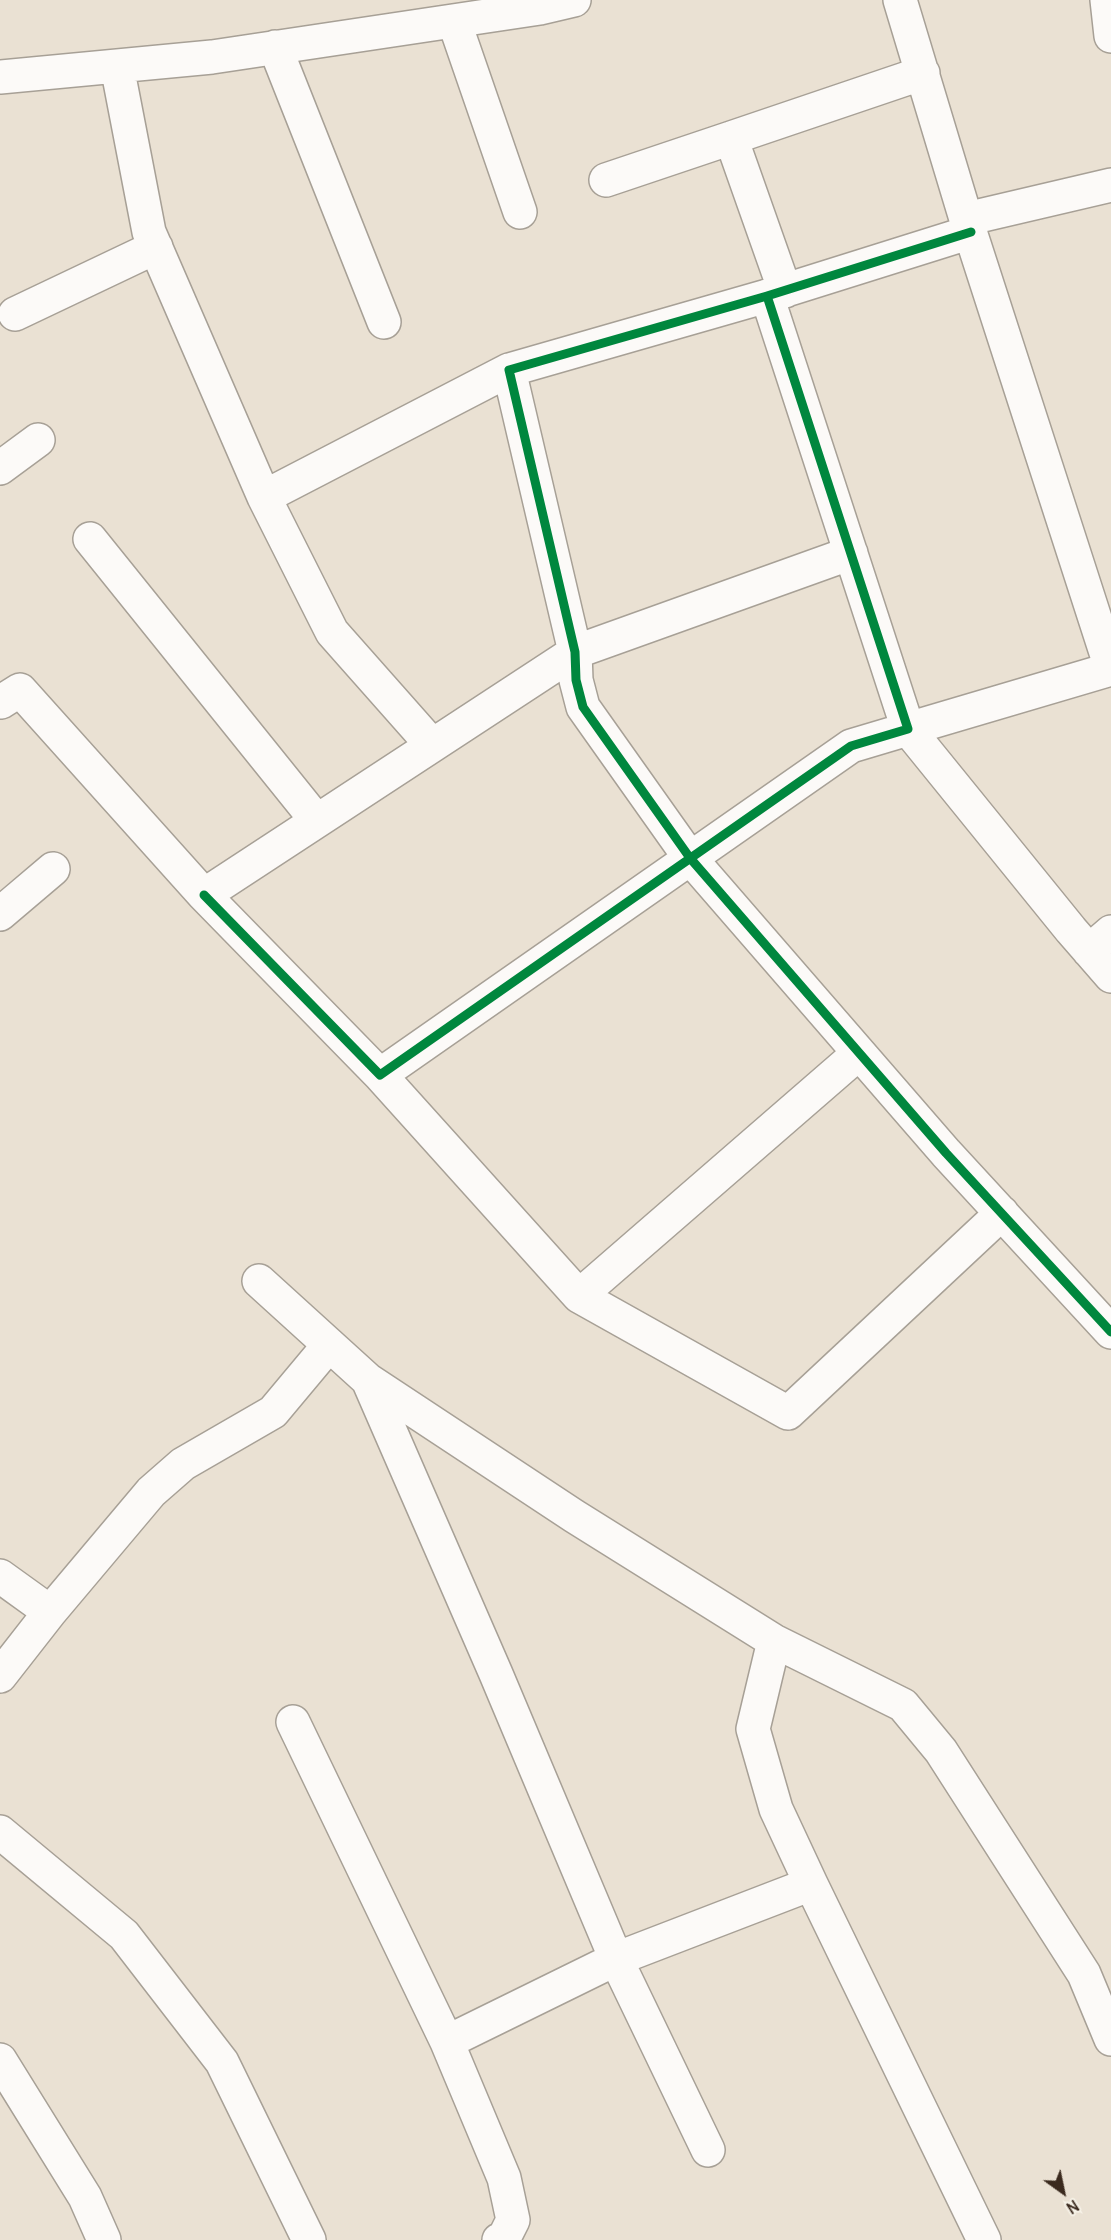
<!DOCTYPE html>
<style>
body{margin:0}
#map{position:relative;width:1111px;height:2240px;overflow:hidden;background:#eae1d3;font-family:Delius,sans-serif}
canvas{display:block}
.north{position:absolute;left:1033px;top:2162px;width:60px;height:60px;-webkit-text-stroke:4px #f7f3e8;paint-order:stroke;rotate:147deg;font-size:16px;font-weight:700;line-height:24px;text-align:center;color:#3b2a1e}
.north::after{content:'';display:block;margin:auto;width:21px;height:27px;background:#3b2a1e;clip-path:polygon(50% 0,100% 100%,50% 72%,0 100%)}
</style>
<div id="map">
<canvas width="1111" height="2240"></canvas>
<div class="north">N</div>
</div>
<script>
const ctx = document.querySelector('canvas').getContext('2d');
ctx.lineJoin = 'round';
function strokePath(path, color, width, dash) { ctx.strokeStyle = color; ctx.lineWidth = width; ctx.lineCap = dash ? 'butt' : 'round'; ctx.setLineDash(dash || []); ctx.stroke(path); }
const street = new Path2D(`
 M900,0l66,219 145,-34
 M1107,0l4,36
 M454,21l66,191
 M275,47l109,275
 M117,66l32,166 115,265 68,135 100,113
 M0,77l212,-20 328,-49 34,-8
 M606,180l125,-42
 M966,219l145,449
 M785,291l-54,-153 192,-65
 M767,296l-258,74 66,282 1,28 7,27 107,151 256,295 165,179
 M15,314l141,-67
 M0,468l38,-28
 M264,497l245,-127
 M90,539l227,282
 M1111,669l-203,60 163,201 40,46
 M0,700l1,2 19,-12 184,205 371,-243 276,-99
 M204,895l176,180 471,-329 57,-17 -141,-433 204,-64
 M0,914l53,-45
 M1089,951l22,-19
 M859,1053l-280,243 209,117 214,-200
 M380,1075l199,221
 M259,1281l109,99 128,294 120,285 195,-75 173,356
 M368,1380l206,136 200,125 129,64 38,46 143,223 27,65
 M0,1576l50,36
 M774,1641l-21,88 23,80 35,75
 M0,1676l50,-64 101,-120 32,-28 90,-52 56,-67
 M293,1722l154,320 169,-83 92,191
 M0,1832l124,103 98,127 87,178
 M447,2042l57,136 9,42 -9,18 -5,2
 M0,2060l85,137 19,43`);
const cycleway = new Path2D(`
 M767,296l-258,74 66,282 1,28 7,27 107,151 256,295 165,179
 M204,895l176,180 471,-329 57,-17 -141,-433 204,-64`);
strokePath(street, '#a7a096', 36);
strokePath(street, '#fcfaf8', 33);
strokePath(cycleway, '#00873e', 9);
</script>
